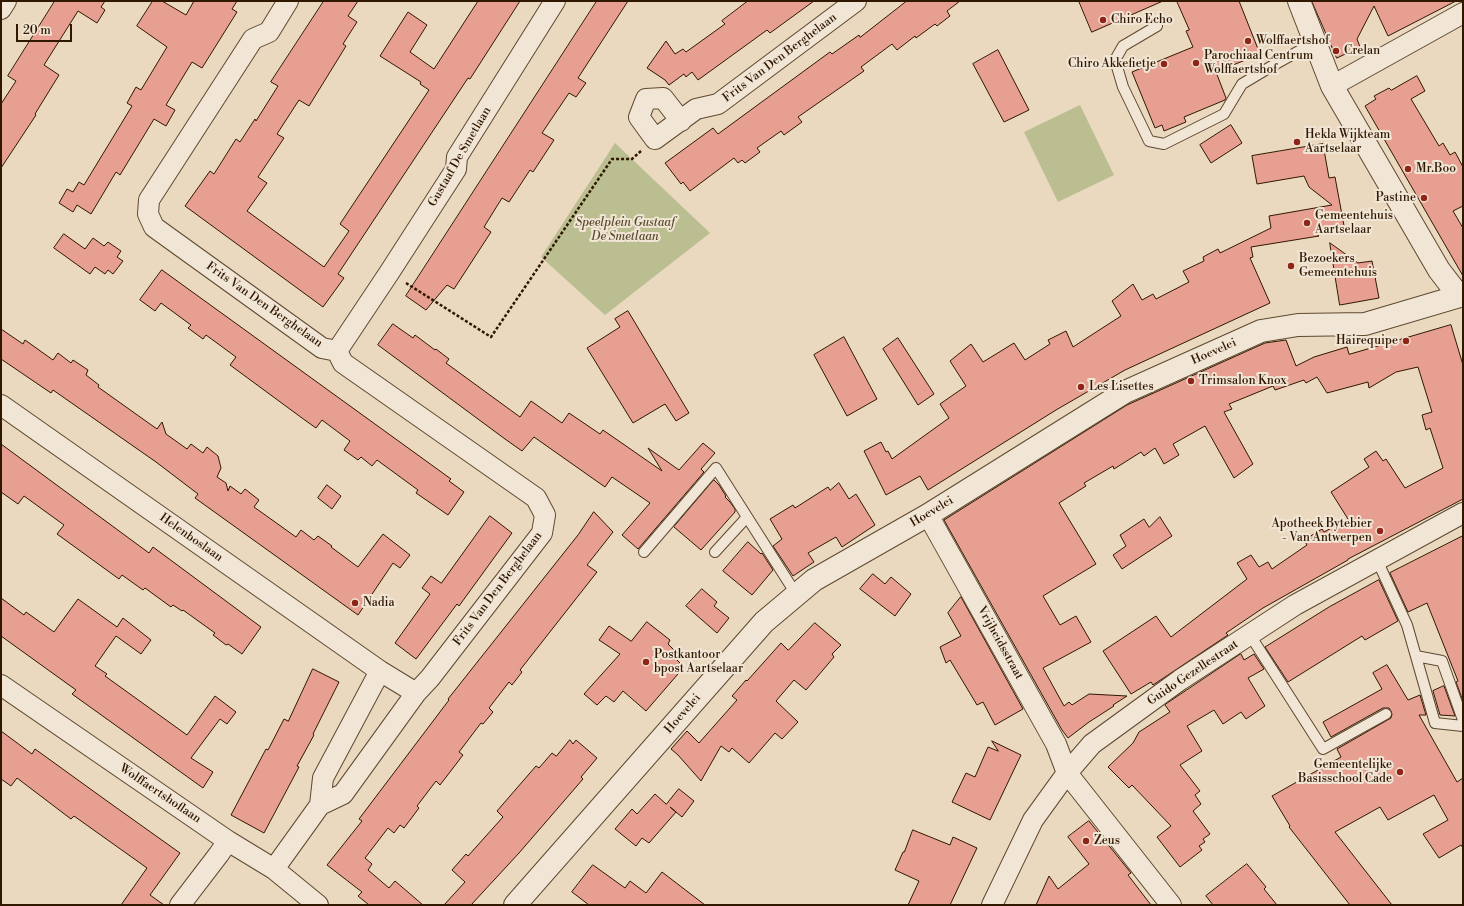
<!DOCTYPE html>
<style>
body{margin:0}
#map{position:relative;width:1464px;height:906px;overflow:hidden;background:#ead9bf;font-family:"Libre Bodoni",serif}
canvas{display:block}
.frame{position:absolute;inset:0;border:2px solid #301700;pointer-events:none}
.scale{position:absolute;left:16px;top:24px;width:56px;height:18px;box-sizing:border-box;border:2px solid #301700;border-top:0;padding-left:5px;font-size:12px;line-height:14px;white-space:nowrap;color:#301700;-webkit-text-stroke:3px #f1e6d5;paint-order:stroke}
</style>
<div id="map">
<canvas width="1464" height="906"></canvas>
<div class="frame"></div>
<div class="scale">20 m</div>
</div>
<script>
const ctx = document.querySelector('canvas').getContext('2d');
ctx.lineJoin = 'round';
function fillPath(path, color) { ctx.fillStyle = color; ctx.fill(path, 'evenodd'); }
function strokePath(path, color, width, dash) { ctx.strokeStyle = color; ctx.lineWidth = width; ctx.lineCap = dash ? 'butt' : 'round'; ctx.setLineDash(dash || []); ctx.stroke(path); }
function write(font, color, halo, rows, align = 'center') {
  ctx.font = font + ' "Libre Bodoni",serif'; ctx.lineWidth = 4; ctx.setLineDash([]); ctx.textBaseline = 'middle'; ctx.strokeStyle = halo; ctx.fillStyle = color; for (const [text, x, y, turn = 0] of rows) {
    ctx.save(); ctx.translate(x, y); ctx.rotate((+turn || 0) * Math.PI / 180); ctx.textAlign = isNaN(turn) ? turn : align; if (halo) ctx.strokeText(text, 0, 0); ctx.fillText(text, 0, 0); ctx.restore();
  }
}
const green = new Path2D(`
 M1080,105l34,70 -56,27 -34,-70z
 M615,143l95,90 -105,82 -64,-58z`);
const building = new Path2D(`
 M55,1h50l-4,6 4,3 -8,13 -19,-12 -34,54 15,10 -24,39 1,1 -35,53v-64l15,-23 -8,-5z
 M153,1h9l24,14 8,-14h43l-5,8 5,3 -35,56 -10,-6 -26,43 9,5 -9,16 -12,-7 -34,56 -4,-3 -25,42 -14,-9 -4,7 -14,-9 8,-14 6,3 6,-10 5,3 48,-79 -5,-3 9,-16 5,3 26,-43 -30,-21z
 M324,1h34l-10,15 9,6 -14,22 3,2 -37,60 -10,-6 -22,34 7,4 -26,39 9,6 -20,28 77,56 25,-36 -9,-7 89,-134 -9,-6 1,-2 -41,-26 28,-44 19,13 -17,27 24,17 44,-68h42l-50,78 -2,-1 -130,196 6,4 -21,29 -138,-101 25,-35 4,3 22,-35 4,3 15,-23 1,2 22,-35 -7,-4z
 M597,1h31l-50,77 8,5 -10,14 -7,-4 -27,40 12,7 -21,32 -3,-2 -21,32 -7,-4 -18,29 7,5 -37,57 -7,-4 -21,25 -20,-14z
 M748,1h66l-44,32 -3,-3 -69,50 -6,-8 -6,5 -2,-3 -15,11 -4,-5 -18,-12 19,-27 9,13 8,-5 3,3 39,-28 -3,-3z
 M907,1h53l-13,10 3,5 -13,10 -2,-2 -19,14 -1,-2 -18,14 -5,-6 -31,23 3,4 -66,46 4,5 -18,13 -3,-4 -24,17 3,4 -15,11 -3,-3 -4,3 -4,-5 -44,33 -7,-9 -2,2 -16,-21 48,-35 5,6 112,-82 2,2 27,-19 1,2z
 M1079,1h84l-71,31z
 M1177,1h62l21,53 -44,18 10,26 -1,2 -41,17 2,5 -22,9 -2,-6 -7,3 -23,-56 61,-25 -7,-16 3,-1z
 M1312,1h144l-68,35 -14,-30 -17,33 3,8 -23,11z
 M998,50l31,60 -25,12 -31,-58z
 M1417,76l8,15 -14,8 28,47 4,-3 7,12 5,-3 8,15v39l-10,5 10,17v48l-98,-170 11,-7 -2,-3 15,-8 2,2z
 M1231,125l11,18 -31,20 -11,-18z
 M1323,144l6,34 6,-1 10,54 -29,3 3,2 -68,11 2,10 -3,1 20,45 -145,67 -69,40 -128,80 -8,-14 -34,19 -22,-44 17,-9 5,10 2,-1 4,8 57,-41 -9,-14 26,-18 -16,-25 21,-17 12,18 31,-19 11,17 25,-16 -2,-4 18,-9 7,16 48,-31 -9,-15 21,-17 9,16 11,-6 3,5 33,-17 -6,-11 21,-10 -1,-4 15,-8 2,4 51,-25 -2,-12 63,-11 -23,-18 -5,-11 -47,8 -5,-28z
 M64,234l21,15 8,-11 11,8 4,-4 13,9 -4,6 6,4 -10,13 -5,-4 -3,4 -10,-7 -5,7 -36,-26z
 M1330,243l28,20 14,-2 7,37 -39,7z
 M162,270l289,209 -2,2 15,11 -16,23 -32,-22 2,-3 -41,-30 -5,6 -11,-9 -3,3 -14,-10 6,-9 -28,-21 -6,8 -14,-10 -72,-53 6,-8 -30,-22 -3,4 -15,-11 3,-3 -30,-22 -6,8 -15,-11z
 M628,311l61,102 -13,8 -11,-17 -32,19 -46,-75 33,-21 -5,-8z
 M393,324l20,14 2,-3 20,15 1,-1 13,10 -3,4 74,54 11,-16 31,22 7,-10 31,21 3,-4 59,41 -14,-23 31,22 24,-27 12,10 -14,16 3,3 -66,77 -16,-14 28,-32 -38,-26 -7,10 -71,-50 -12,14 -17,-12 -127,-94z
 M1451,325l12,40v134l-115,60v1l-85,48 -37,25 2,2 -75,50 -2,-3 -20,12 -28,-43 53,-35 15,21 76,-58 -10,-16 14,-8 8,12 9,-5 4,7 35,-24 -3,-5 18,-11 2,3 24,-13 -17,-27 38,-25 -5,-8 12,-8 7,10 3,-2 19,29 38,-20 -13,-40 -4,2 -4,-15 10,-3 -14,-45 -22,5 -27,16 -1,-6 -41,11 -10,-16 -11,6 -2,-3 -29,10 -2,-4 -44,18 3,5 -8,3 29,52 -19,14 -29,-52 -32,18 6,11 -15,9 -9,-16 -11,8 -3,-4 -27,17 -1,-3 -29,17 2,3 -27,17 37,61 -53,32 17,29 16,-9 15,26 -48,26 21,38 5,-4 3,3 17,-11 38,2 -14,9 1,1 -25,16 -21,16 -6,-8 -118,-210 183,-115 138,-62 21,-3 10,26 18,-9 33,-10 2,7z
 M1,329l22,15 2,-4 28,20 5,-7 13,10 2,-3 15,10 -2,5 13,10 -1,2 59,42 5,-7 4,12 21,15 4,-5 12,9 4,-6 11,9 3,12 -4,9 9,6 2,8 2,-5 11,8 4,-5 14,11 -5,7 42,30 5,-7 13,10 4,-4 14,10 -1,1 27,20 25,-33 27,21 -10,13 -7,-5 -35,52 -163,-117 3,-4 -42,-32 -103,-72 -2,3 -50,-34z
 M844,337l33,62 -30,17 -33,-61z
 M898,338l36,56 -16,11 -35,-56z
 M1,444l148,109 4,-6 108,80 -19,27 -14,-10 -2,1 -13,-10 2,-2 -32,-23 -1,1 -9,-6 -2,2 -26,-19 -2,2 -21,-15 -3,4 -62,-45 7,-9 -40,-29 -6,8 -17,-12z
 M714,480l5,5 7,11 -1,1 5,5 5,7v3l-34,38 -27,-23z
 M839,483l10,16 7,-5 19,31 -33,22 -6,-10 -28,16 6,9 -21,14 -20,-30 9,-7 -12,-20 23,-14 2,3 33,-21 2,3z
 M327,485l14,11 -9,13 -14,-11z
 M594,512l19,20 -26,33 10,7 -77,98 2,2 -10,13 -3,-3 -20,26 4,4 -10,12 -2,-1 -22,29 4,3 -23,30 -4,-4 -19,25 2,2 -15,20 -4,-3 -6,8 -6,-5 -23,30 7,6 -4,6 21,18 6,-7 28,24h-54l-11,-9 4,-4 -35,-27 35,-44 -3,-2 90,-119 -1,-1 130,-164z
 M490,516l22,17 -53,73 -2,-2 -41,55 -21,-16 35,-49 -8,-6 9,-12 10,7z
 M1160,517l12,19 -50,33 -9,-14 13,-9 -6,-11 24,-16 5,8z
 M1463,536v165l-7,-19 2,-1 -31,-78 -19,9 -18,-39z
 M748,542l13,12 1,-1 11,17 -21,25 -29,-24z
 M873,574l12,10 6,-7 20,17 -16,22 -35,-27z
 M1379,580l19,41 -33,19 -3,-4 -74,46 -23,-35 64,-40z
 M702,589l15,13 -3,4 15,12 -12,15 -31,-27z
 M961,597l62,112 -28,16 -12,-23 -6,3 -27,-45 -4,3 -6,-16 21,-11 -13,-23z
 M1,598l23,17 2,-3 28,20 24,-33 39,28 6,-9 28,22 -10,14 -25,-18 -21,30 12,8 -2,2 82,59 28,-39 21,16 -9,12 -7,-5 -29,39 22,14 -10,16 -131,-94 4,-4 -75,-54z
 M647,622l23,18 -2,4 9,9 -3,4 10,10 -38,44 -23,-20 -9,11 -8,-6 -9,9 -13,-11 36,-40 -21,-14 10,-14 22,15z
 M815,623l26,22 -9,9 2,3 -28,33 -12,-10 -18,21 22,21 -16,17 -7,-6 -26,30 -17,-15 -3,4 -8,-6 -20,35 -23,-26 -7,-6 16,-18 12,12 38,-43 -5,-4 14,-16 1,1 34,-38 7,7z
 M1241,654l3,6 10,-6 10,15 -16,9 17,28 -19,13 -5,-7 -18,12 -9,-14 -27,16 15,25 -22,14 20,26 -5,4 6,9 -8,7 17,23 -7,5 2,3 -6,4 3,4 -22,17 -23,-30 14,-11 -39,-41 -3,3 -21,-21 25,-24 6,-11 31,-20 -5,-7z
 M1387,665l21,35 12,-5 6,20h-7l38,67 6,-4v70l-2,-3 -22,13 -16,-24 25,-14 -14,-25 -46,25 -8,-13 -45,25 57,73h-42l-61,-78 1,-1 -18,-30 69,-39 -4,-8 54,-31 1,-4 -1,-3 -2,-3h-6l-52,29 -8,-15 59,-33 -9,-16z
 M313,669l26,13 -26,52 1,1 -17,31 2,1 -35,66 -33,-18 35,-66 2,1 16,-31 4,2z
 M1444,686l11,30 -15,-1 -7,-24z
 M1,731l31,23 3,-5 72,52 73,52 -30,42 14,10h-43l26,-37 -73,-52 -3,3 -54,-41 -6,8 -10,-7z
 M570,740l3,4 3,-4 21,18 -16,19 2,2 -64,74 -48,52h-27l21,-23 -13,-12 14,-16 2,2 35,-39 -6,-6 39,-45 3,2 13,-15 4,3z
 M992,741l29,14 -31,65 -38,-18 14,-29 9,4 13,-30 10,4z
 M679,789l15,12 -12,16 -12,-10 6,5 -27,31 -7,-5 -6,8 -21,-17 17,-20 5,5 18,-20 11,10z
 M1089,821l42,52 -3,2 23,30h-115l13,-29 9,13 31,-25 -21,-27z
 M913,830l37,15 3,-8 24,11 -27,57h-42l11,-24 -24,-11 8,-18h1z
 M1247,864l19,23 -2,2 13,16h-64l-7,-9z
 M593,865l32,23 5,-7 16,12 16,-21 43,33h-116l-17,-13z`);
const path = new Path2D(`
 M406,283l85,54 121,-178h20l9,-8`);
const service = new Path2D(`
 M1157,26l-34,20 -8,14 8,27 26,54 15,3 60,-30 18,-30 30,-18 43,-24
 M644,552l72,-84 80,126
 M715,552l32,-35
 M1377,560l30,65 28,98 28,3
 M1250,635l73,114 63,-35
 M1416,656l26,5 21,59`);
const minor = new Path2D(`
 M288,1l-19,31 -16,7 -104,161 -1,14 6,13 168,121 15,3 6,12 193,135 9,17 -3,18 -112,145 -14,15 -73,101 -23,11
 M1,9l5,-8
 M1332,86l131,-73
 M681,121l-18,-23 -17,1 -7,18 16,22 41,-30 22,-5 138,-103
 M337,351l52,-78 67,-104 1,-12 98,-156
 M1,405l379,266 36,22
 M928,515l128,229 11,29 104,132
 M1,685l227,156 46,28 44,36
 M274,869l46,-64 3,-27 57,-107
 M180,905l39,-51 9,-13
 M992,905l41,-85 34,-47 25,-29 88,-64 115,-75 168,-92`);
const tertiary = new Path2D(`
 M1299,1l33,85 107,184 20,26
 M515,905l249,-283 50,-42 114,-65 197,-123 136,-61 37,-6 67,-1 98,-29`);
const markers = [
 [1103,20,4,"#8f2418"],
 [1248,41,4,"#8f2418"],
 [1336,51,4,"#8f2418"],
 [1196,63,4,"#8f2418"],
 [1164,64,4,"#8f2418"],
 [1297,142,4,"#8f2418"],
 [1408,169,4,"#8f2418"],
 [1424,198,4,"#8f2418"],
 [1307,223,4,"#8f2418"],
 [1291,266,4,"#8f2418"],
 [1406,341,4,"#8f2418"],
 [1191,381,4,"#8f2418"],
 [1081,387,4,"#8f2418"],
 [1380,531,4,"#8f2418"],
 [355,603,4,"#8f2418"],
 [646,662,4,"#8f2418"],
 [1400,772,4,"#8f2418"],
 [1086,841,4,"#8f2418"]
];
const poiNames = [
 ["Chiro Echo",1111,20],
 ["Wolffaertshof",1256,41],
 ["Crelan",1344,51],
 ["Parochiaal Centrum",1204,56],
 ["Wolffaertshof",1204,70],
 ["Chiro Akkefietje",1156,64,"right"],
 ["Hekla Wijkteam",1305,135],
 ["Aartselaar",1305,149],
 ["Mr.Boo",1416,169],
 ["Pastine",1416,198,"right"],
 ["Gemeentehuis",1315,216],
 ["Aartselaar",1315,230],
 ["Bezoekers",1299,259],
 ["Gemeentehuis",1299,273],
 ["Hairequipe",1398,341,"right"],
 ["Trimsalon Knox",1199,381],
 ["Les Lisettes",1089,387],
 ["Apotheek Bytebier",1372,524,"right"],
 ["- Van Antwerpen",1372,538,"right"],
 ["Nadia",363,603],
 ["Postkantoor",654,655],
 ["bpost Aartselaar",654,669],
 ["Gemeentelijke",1392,765,"right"],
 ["Basisschool Cade",1392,779,"right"],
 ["Zeus",1094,841]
];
const streetNames = [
 ["Frits Van Den Berghelaan",780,58,-37],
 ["Gustaaf De Smetlaan",460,157,-60],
 ["Frits Van Den Berghelaan",264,305,35],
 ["Hoevelei",1214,352,-24],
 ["Hoevelei",932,512,-31],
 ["Helenboslaan",191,538,35],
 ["Frits Van Den Berghelaan",498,589,-53],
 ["Vrijheidsstraat",1000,643,61],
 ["Guido Gezellestraat",1193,673,-34],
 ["Hoevelei",683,714,-49],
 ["Wolffaertshoflaan",160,794,34]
];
const parkNames = [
 ["Speelplein Gustaaf",625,223],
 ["De Smetlaan",625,237]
];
fillPath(green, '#babe90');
fillPath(building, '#e79f91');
strokePath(building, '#301700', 1);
strokePath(service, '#5e4830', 12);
strokePath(minor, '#5e4830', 22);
strokePath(tertiary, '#5e4830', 24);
strokePath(path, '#301700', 2.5, [3, 2]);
strokePath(service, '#f1e6d5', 10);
strokePath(minor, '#f1e6d5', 20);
strokePath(tertiary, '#f1e6d5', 22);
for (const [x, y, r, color] of markers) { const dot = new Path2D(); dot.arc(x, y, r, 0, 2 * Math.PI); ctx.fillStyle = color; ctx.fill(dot); strokePath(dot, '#f1e6d5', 1.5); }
write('12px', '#301700', '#f1e6d5', poiNames, 'left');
write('12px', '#301700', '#f1e6d5', streetNames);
write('italic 12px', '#59492b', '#f1e6d5', parkNames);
</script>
